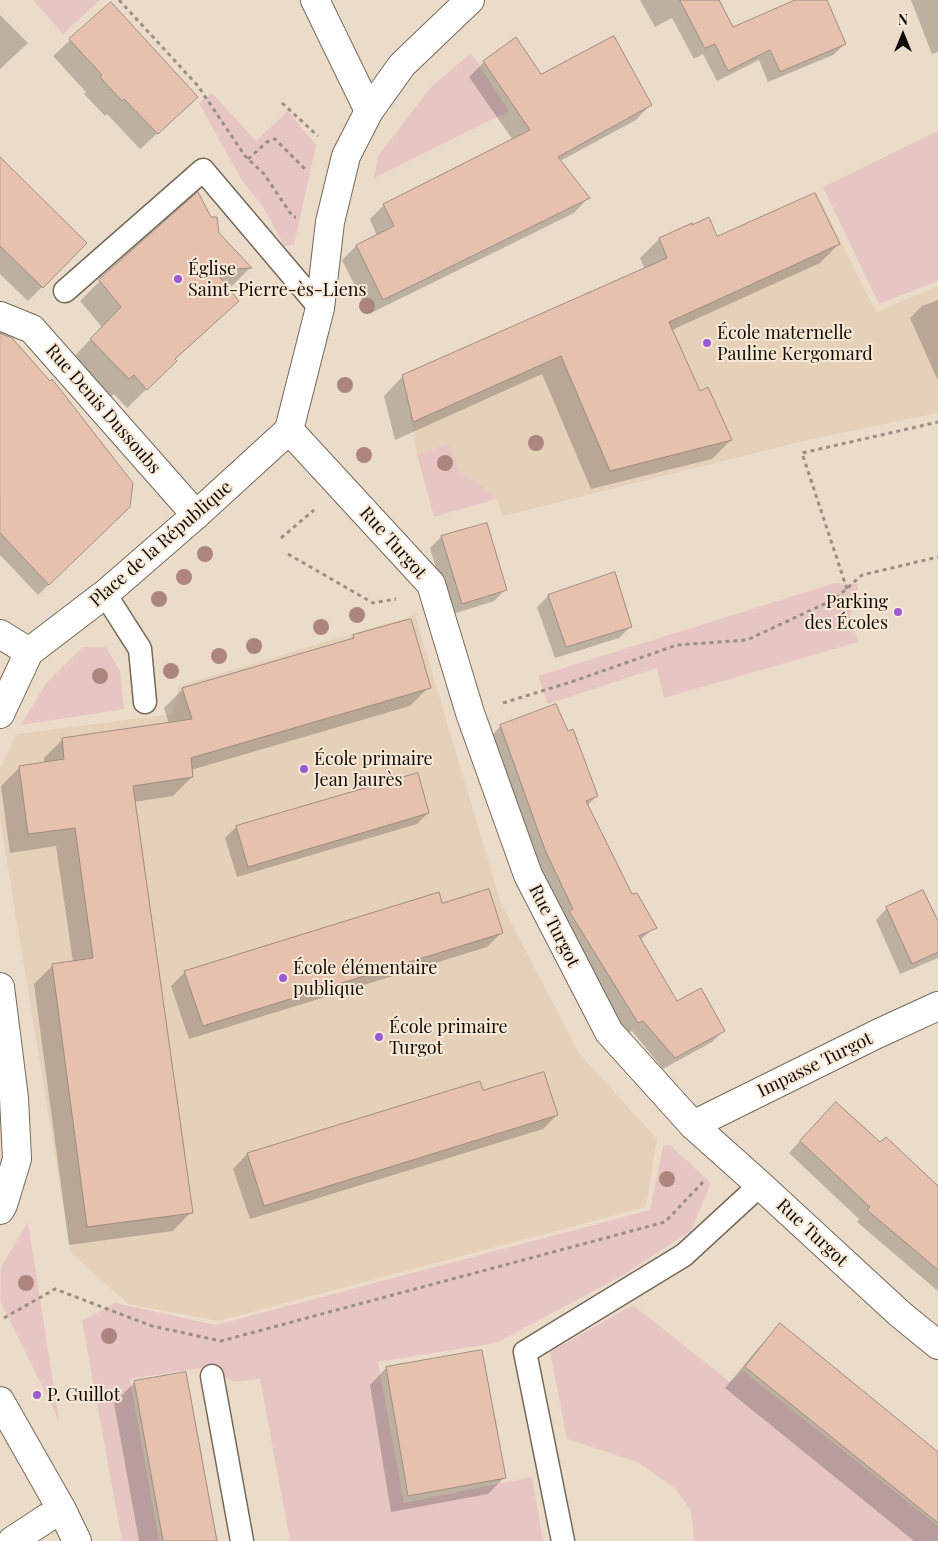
<!DOCTYPE html>
<meta charset="utf-8">
<style>
body{margin:0}
#map{position:relative;width:938px;height:1541px;overflow:hidden;background:#ebdcca;font-family:"Playfair Display",serif}
canvas{display:block}
.north{position:absolute;left:878px;top:10px;width:50px;height:50px;-webkit-text-stroke:4px #f8e9d7;paint-order:stroke;rotate:0deg;font-size:14px;font-weight:700;line-height:20px;text-align:center;color:#100b06}
.north::after{content:'';display:block;margin:auto;width:18px;height:22px;background:#100b06;clip-path:polygon(50% 0,100% 100%,50% 72%,0 100%)}
</style>
<div id="map">
<canvas width="938" height="1541"></canvas>
<div class="north">N</div>
</div>
<script>
const ctx = document.querySelector('canvas').getContext('2d');
ctx.lineJoin = 'round';
function fillPath(path, color) { ctx.fillStyle = color; ctx.fill(path, 'evenodd'); }
function strokePath(path, color, width, dash) { ctx.strokeStyle = color; ctx.lineWidth = width; ctx.lineCap = dash ? 'butt' : 'round'; ctx.setLineDash(dash || []); ctx.stroke(path); }
function write(font, color, halo, rows, align = 'center') {
  ctx.font = font + ' "Playfair Display",serif'; ctx.lineWidth = 4; ctx.setLineDash([]); ctx.textBaseline = 'middle'; ctx.strokeStyle = halo; ctx.fillStyle = color; for (const [text, x, y, turn = 0] of rows) {
    ctx.save(); ctx.translate(x, y); ctx.rotate((+turn || 0) * Math.PI / 180); ctx.textAlign = isNaN(turn) ? turn : align; if (halo) ctx.strokeText(text, 0, 0); ctx.fillText(text, 0, 0); ctx.restore();
  }
}
const built = new Path2D(`
 M817,193l59,119 62,-26v127l-131,27 -304,76 -8,-20 -34,-24 -13,-27 -31,10 -13,-81z
 M415,615l86,288 78,150 78,86 -11,68 -428,114 -90,-17 -57,-51 -71,-434v-50l16,-35 157,-20 6,-28z`);
const green = new Path2D(`
 M33,0h67l-37,34z
 M471,53l38,58 -135,67 4,-22 53,-69z
 M212,93l44,48 32,-30 28,34 -22,100 -10,1 -19,-36 -24,-31 -42,-76z
 M938,131v150l-59,23 -56,-117z
 M448,444l13,28 34,24 1,3 -62,18 -17,-62z
 M835,583l22,1 3,18 -10,11 8,29 -194,56 -7,-30 -109,36 -10,-28z
 M83,647h23l14,24 4,38 -103,16 25,-42z
 M670,1145l41,38 -20,48 -71,46 -124,66 -118,19 26,141 128,-26 11,64h-253l-30,-162 -25,3 -34,-14 -71,11 29,162h-37l-40,-220 33,-18 101,22 434,-115 13,-64z
 M28,1222l31,198 -59,-119 1,-34z
 M633,1305l97,77 13,-11 195,155v15h-244l-3,-30 -15,-22 -39,-27 -70,-23 -17,-87z`);
const shadow = new Path2D(`
 M640,0h78l14,29 66,-29h28l19,44 -12,11 -65,27 -9,-22 -42,21 -14,-27 -9,5 -22,-41 -17,9z
 M911,0h27v52l-6,2z
 M111,3l69,110 -40,36 -33,-35 -2,2 -21,-22 2,-2 -33,-36z
 M0,15l28,28 -28,26z
 M484,62l166,43 -14,15 -76,41 28,37 -14,15 -205,101 -27,-54 14,-14 21,-10 -7,-17 14,-14 129,-65 -44,-63z
 M0,159l86,84 -58,58 -28,-27z
 M198,194l20,40 32,34 -19,19h-5l11,14 -63,59 -18,20 -29,28 -13,-14 -5,4 -38,-38 31,-33 -22,-26 20,-20z
 M691,225l25,13 123,6 -19,19 -148,67 27,63 32,47 -19,19 -121,30 -49,-115 -147,66 -11,-44 19,-20 242,-107 -5,-11 19,-19z
 M938,300v81l-28,-63 12,-12z
 M0,356l129,150 -91,89 -38,-40z
 M441,537l65,52 -12,12 -44,14 -20,-67z
 M548,596l83,30 -12,12 -64,20 -18,-51z
 M354,636l75,51 -19,19 -219,64 1,7 -19,19 -39,6 57,410 -18,19 -104,14 -35,-261 18,-18 21,-4 -17,-116 -46,7 -9,-67 19,-19 24,-3v-6l19,-19 106,-16 -5,-15 19,-19 165,-48z
 M501,726l96,70 -10,10 44,89 24,32 -15,13 37,63 46,28 -11,11 -49,27 -31,-38 -6,3 -67,-110 -70,-186z
 M428,813l-11,11 -180,53 -12,-39 11,-11z
 M442,905l59,28 -14,14 -298,92 -18,-53 14,-14z
 M887,908l49,12 2,-1v39l-38,16 -24,-54z
 M479,1082l3,10 75,23 -14,14 -293,90 -17,-50 14,-15z
 M824,1115l114,87v89l-81,-69 2,-3 -70,-66z
 M781,1325l157,128v88h-24l-189,-153 35,-42z
 M386,1368l118,110 -16,16 -97,18 -21,-127z
 M135,1382l80,159h-76l-25,-138z`);
const building = new Path2D(`
 M680,0h39l14,27 62,-27h32l19,44 -66,28 -10,-22 -42,21 -13,-27 -10,4z
 M111,2l87,95 -40,37 -34,-35 -2,2 -22,-24 2,-2 -33,-36z
 M614,36l38,69 -94,52 32,41 -207,102 -27,-55 38,-19 -11,-22 147,-74 -47,-69 33,-24 25,37z
 M0,157l87,86 -44,45 -43,-42z
 M198,192l13,25h6l2,16 33,35 -38,2 25,31 -64,58 2,2 -30,29 -13,-15 -5,4 -39,-40 31,-32 -22,-27z
 M815,193l25,51 -171,78 31,69 8,-4 24,53 -122,31 -49,-115 -148,66 -11,-47 265,-117 -8,-20 33,-15v2l17,-8 8,19z
 M0,333l12,5 38,43 2,-2 81,104 -3,24 -81,78 -49,-52z
 M487,523l20,67 -45,14 -21,-68z
 M615,572l17,55 -66,20 -18,-52z
 M411,619l20,69 -240,70 2,19 -60,9 60,427 -106,14 -35,-263 41,-6 -18,-130 -47,6 -9,-68 45,-7 -2,-21 130,-19 -10,-31 172,-50 -1,-3z
 M556,704l12,27 5,-2 25,67 -12,5 46,93 5,-1 20,35 -18,8 38,65 24,-13 24,43 -50,27 -32,-37 -5,2 -69,-112 4,-2 -28,-59 -45,-125z
 M418,773l11,40 -181,54 -12,-41z
 M489,889l14,44 -300,93 -19,-55 255,-79 3,11z
 M923,890l15,31v31l-26,12 -26,-57z
 M544,1072l14,43 -294,91 -17,-53 233,-72 3,9z
 M836,1102l44,40 6,-5 52,49v84l-71,-60 3,-3 -70,-66z
 M780,1323l158,129v71l-193,-156z
 M482,1350l24,128 -98,18 -22,-129z
 M186,1372l31,169h-54l-29,-160z`);
const path = new Path2D(`
 M119,0l79,86 47,70 19,18 29,43h3
 M282,103l36,33
 M248,159l19,-17 8,-3 32,32
 M281,538l33,-28
 M288,554l85,49 23,-4
 M847,589l-45,-136 136,-31
 M503,703l68,-21 106,-37 70,-5 88,-41 27,-24 76,-18
 M4,1318l51,-29 97,37 69,15 444,-119 38,-40`);
const service = new Path2D(`
 M65,291l138,-121 117,138
 M105,594l35,55 5,53
 M212,1376l30,165
 M563,1541l-38,-189 159,-97 76,-70`);
const minor = new Path2D(`
 M315,0l54,111
 M0,316l32,13 164,186
 M693,1125l184,-91 61,-28
 M12,1541l35,-23 15,-8`);
const tertiary = new Path2D(`
 M289,430l142,154 39,129 58,162 81,157 84,93 67,60 140,129 38,31
 M0,634l29,18`);
const secondary = new Path2D(`
 M0,714l29,-62 76,-58 91,-79 93,-85 31,-122 10,-86 16,-66 23,-45 33,-46 68,-65
 M0,987l14,111 3,61 -14,46 -3,5
 M0,1401l62,109 15,31`);
const trees = [
 [367,306],
 [345,385],
 [536,443],
 [364,455],
 [445,463],
 [205,554],
 [184,577],
 [159,599],
 [357,615],
 [321,627],
 [254,646],
 [219,656],
 [171,671],
 [100,676],
 [667,1179],
 [26,1283],
 [109,1336]
];
const markers = [
 [178,279,5,"#9a5bd2"],
 [707,343,5,"#9a5bd2"],
 [898,612,5,"#9a5bd2"],
 [304,769,5,"#9a5bd2"],
 [283,978,5,"#9a5bd2"],
 [379,1037,5,"#9a5bd2"],
 [37,1395,5,"#9a5bd2"]
];
const poiNames = [
 ["Église",188,269],
 ["Saint-Pierre-ès-Liens",188,290],
 ["École maternelle",717,333],
 ["Pauline Kergomard",717,354],
 ["Parking",888,602,"right"],
 ["des Écoles",888,623,"right"],
 ["École primaire",314,759],
 ["Jean Jaurès",314,780],
 ["École élémentaire",293,968],
 ["publique",293,989],
 ["École primaire",389,1027],
 ["Turgot",389,1048],
 ["P. Guillot",47,1395]
];
const streetNames = [
 ["Rue Denis Dussoubs",103,409,49],
 ["Rue Turgot",393,543,48],
 ["Place de la République",161,544,-41],
 ["Rue Turgot",554,926,63],
 ["Impasse Turgot",815,1065,-26],
 ["Rue Turgot",812,1233,43]
];
fillPath(built, '#e5d1b9');
fillPath(green, '#e7c5c3');
fillPath(shadow, '#0003');
fillPath(building, '#e6c1ae');
strokePath(building, '#a08c81', 1);
strokePath(service, '#766959', 25);
strokePath(minor, '#766959', 30);
strokePath(tertiary, '#766959', 30);
strokePath(secondary, '#766959', 30);
strokePath(path, '#9a8f82', 3, [4, 4]);
strokePath(service, '#fff', 22);
strokePath(minor, '#fff', 28);
strokePath(tertiary, '#fff', 28);
strokePath(secondary, '#fff', 28);
ctx.fillStyle = '#ac867c';
for (const [x, y] of trees) { ctx.beginPath(); ctx.arc(x, y, 8, 0, 2 * Math.PI); ctx.fill(); }
for (const [x, y, r, color] of markers) { const dot = new Path2D(); dot.arc(x, y, r, 0, 2 * Math.PI); ctx.fillStyle = color; ctx.fill(dot); strokePath(dot, '#f8e9d7', 2); }
write('18px', '#100b06', '#f8e9d7', poiNames, 'left');
write('18px', '#100b06', '#f8e9d7', streetNames);
</script>
